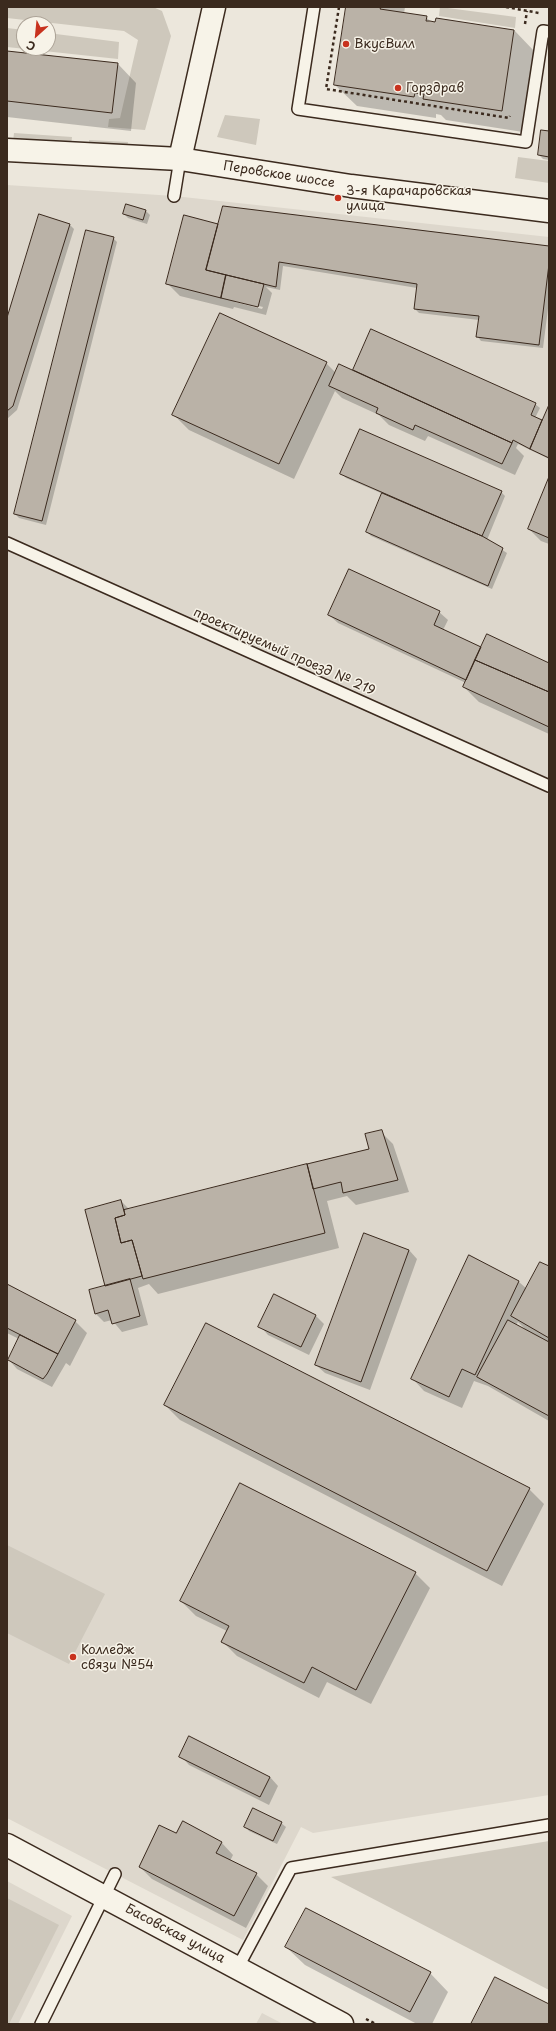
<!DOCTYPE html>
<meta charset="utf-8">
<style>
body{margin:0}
#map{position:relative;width:556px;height:2031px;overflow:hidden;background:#ece7dc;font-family:"Playpen Sans",sans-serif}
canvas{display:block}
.frame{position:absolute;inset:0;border:8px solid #3b2a1e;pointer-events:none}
.north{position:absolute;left:16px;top:16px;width:40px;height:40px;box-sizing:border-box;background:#f7f3e8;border:1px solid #aca397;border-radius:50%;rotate:207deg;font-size:11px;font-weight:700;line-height:16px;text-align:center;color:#3b2a1e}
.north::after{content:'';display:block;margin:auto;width:14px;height:18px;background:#c8321e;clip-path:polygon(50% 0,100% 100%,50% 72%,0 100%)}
</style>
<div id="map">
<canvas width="556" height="2031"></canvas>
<div class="frame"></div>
<div class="north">С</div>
</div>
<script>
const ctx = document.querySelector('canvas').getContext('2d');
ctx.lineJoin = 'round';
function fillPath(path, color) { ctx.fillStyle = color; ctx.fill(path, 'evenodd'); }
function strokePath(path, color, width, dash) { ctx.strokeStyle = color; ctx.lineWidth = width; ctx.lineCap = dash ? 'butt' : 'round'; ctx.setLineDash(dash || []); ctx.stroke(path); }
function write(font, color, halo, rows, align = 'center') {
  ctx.font = font + ' "Playpen Sans",sans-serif'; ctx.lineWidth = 3; ctx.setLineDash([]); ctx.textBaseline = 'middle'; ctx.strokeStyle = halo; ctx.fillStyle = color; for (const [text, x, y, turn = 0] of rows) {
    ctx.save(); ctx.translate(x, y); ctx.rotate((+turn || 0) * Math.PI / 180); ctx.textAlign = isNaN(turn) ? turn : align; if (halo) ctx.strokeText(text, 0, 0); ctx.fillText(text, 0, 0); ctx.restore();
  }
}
const built = new Path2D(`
 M7,185l167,11 375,41v1558l-236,38 -12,-6 -58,113 -236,-122z
 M7,1881l65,35 -54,108h-11z
 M262,2013l21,11h-27z`);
const green = new Path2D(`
 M7,7h146l9,4 9,25 -26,94 -37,-3 1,-8 11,-1 18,-78 -14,-9 -117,-13z
 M440,7l76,10 -1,11 -76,-12z
 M7,28l17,2v18h24v-15l71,9 -1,17 -111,-12z
 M225,115l35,4 -4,26 -39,-8z
 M14,133l58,4 -1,9 -58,-4z
 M89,140l39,2 -1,8 -38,-3z
 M518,157l31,4v22l-34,-5z
 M7,1545l98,49 -36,70 -62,-31z
 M549,1841v149l-218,-113z
 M7,1898l52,27 -50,99h-2z`);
const shadow = new Path2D(`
 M347,7h58l-1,7 22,3 6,6h4l1,-4 77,11 21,22 -12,80 -77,-12 -5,-5 -5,-1v4l-79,-12 -22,-21z
 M7,52l111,12 18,19 -5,48 -124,-14z
 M549,132v28l-6,-1 -4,-4z
 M145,210l5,5 -3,9 -19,-6 -4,-4z
 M70,225l4,4 -57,181 -10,9v-98z
 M218,225l331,22v54l-6,47 -62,-7 -4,-5 2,-16 -60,-7 -4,-4 2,-21 -134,-22 -3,24 -14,-3 6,6 -6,22 -32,-8 -1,2 -53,-13 -12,-12zM235,300l28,7 -1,2 -27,-7z
 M113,238l4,4 -71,283 -27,-7 -4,-4z
 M326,363l10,10h21l-3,-3 181,34 5,4 -5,10 7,3 7,-14v52l-31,-15 -2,4 8,8 -9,19 -87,-39 -3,5 -36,-16 -10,-10 -37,-17 -7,-7 -41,88 -105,-49 -15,-15z
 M342,474l159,18 4,4 -18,44 20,13 -15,36 -121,-53 -4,-4 16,-38 -37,-16z
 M549,480v64l-8,-3 -12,-12z
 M439,612l9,8 -5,10 38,18 68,16v70l-70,-32 -15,-15 2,-4 -128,-60 -9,-8z
 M381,1132l12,12 16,48 -53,13 -9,-9 -20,5 12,47 -181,46 -9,-10 -11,4 10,37 -26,7 -10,-12 -8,2 -8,-8 10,-28 15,-85 9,9 240,-61z
 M409,1250l8,9 -47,131 -45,-17 -9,-8z
 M470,1256l49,26 8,7 22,-22v154l-61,-35 -14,-5 -12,27 -38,-17 -12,-13zM518,1322l8,8 -10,-5z
 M7,1285l68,36 12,12 -17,33 -4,-3 -14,24 -35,-18 -8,-9 10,-21 -12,-6z
 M275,1296l41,20 8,8 -15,31 -41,-20 -8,-9z
 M165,1405l364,84 15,15 -42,82 -322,-166z
 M415,1573l15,15 -59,116 -44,-22 -8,16 -82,-42 -15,-15 5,-10 -31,-15 -15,-15z
 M181,1756l89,21 8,9 -9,19 -80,-40z
 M281,1823l5,4 -9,17 -28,-13 -4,-5z
 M177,1835l44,7 12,13 -3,6 26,13 12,12 -22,42 -94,-49 -12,-12z
 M286,1947l144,26 18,19 -16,32h-15l-112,-59z`);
const building = new Path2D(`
 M346,7h35l-1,2 47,7 -1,5h4l5,1 1,-4 78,12 -12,81 -79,-12 1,-5 -9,-1 -1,4 -80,-12z
 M7,51l111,12 -6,50 -105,-12z
 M541,130l8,1v26l-11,-2z
 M126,204l20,6 -3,10 -20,-6z
 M223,206l326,40v18l-10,81 -63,-8 3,-21 -65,-7 3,-25 -138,-22 -3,25 -70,-17z
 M39,214l31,10 -57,182 -6,5v-93z
 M184,215l34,9 -12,46 20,5 -5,23 -55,-14z
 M86,230l28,7 -72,284 -28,-7z
 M226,275l38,9 -6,23 -37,-9z
 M220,313l107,49 -48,102 -107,-49z
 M371,329l165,74 -5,12 11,5 -12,29 -17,-9 -1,3 -159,-73z
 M339,364l173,79 -10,21 -87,-39 -2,5 -37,-17 2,-5 -49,-22z
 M549,405v53l-19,-9z
 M360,429l142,62 -20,45 -142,-62z
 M549,477v61l-21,-9z
 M382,493l100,43 21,12 -15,38 -122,-54z
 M349,569l91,42 -6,14 47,22 -15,33 -138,-65z
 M487,634l62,29v29l-74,-32z
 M475,660l74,32v35l-86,-40z
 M382,1130l16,50 -55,13 -2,-11 -28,7 -6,-25 62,-15 -4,-15z
 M307,1164l18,69 -182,46 -11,-39 -11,3 -6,-25 10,-3 -1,-5z
 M121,1200l4,15 -10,3 6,25 11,-3 10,36 -37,10 -20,-76z
 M364,1233l45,17 -48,132 -46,-17z
 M469,1255l50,26 -44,94 -13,-6 -13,28 -38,-18z
 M540,1262l9,4v72l-38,-22z
 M130,1279l10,37 -28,8 -4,-14 -13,4 -6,-24z
 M7,1284l69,36 -18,34 -51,-26z
 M274,1294l42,21 -15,32 -43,-20z
 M508,1320l41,22v74l-72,-39z
 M206,1323l324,165 -43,83 -323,-166z
 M20,1335l38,19 -11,20 -4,5 -35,-19z
 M240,1483l176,89 -60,118 -44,-23 -8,16 -83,-41 8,-16 -49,-25z
 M189,1736l81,41 -10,20 -81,-40z
 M253,1808l29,14 -9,19 -29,-14z
 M183,1821l39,21 -6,11 41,20 -23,43 -95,-49 20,-42 17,8z
 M306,1908l125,64 -21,40 -125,-65z
 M495,1977l54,27v20h-78z`);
const path = new Path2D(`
 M339,7l-13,82 183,29 1,-2
 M506,7l33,6
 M525,24l2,-13
 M366,2019l10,5`);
const lane = new Path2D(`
 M314,7l-16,102 228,33 17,-111 6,1
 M174,196l6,-37
 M7,543l542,243
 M238,1967l53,-99 258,-43
 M41,2024l74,-150`);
const street = new Path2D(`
 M180,159l34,-152
 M7,1845l335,179`);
const secondary = new Path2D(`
 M7,150l173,9 171,27 198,25`);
const markers = [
 [346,44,4,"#c8321e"],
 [398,88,4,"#c8321e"],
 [338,198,4,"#c8321e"],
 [73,1657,4,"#c8321e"]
];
const poiNames = [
 ["ВкусВилл",354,44],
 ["Горздрав",406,88],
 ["3-я Карачаровская",346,191],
 ["улица",346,206],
 ["Колледж",81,1650],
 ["связи №54",81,1665]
];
const streetNames = [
 ["Перовское шоссе",279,175,9],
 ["проектируемый проезд № 219",284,652,24],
 ["Басовская улица",175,1934,28]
];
fillPath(built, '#ddd7cc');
fillPath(green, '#cec8bc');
fillPath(shadow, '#0003');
fillPath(building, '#bab2a7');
strokePath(building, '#3b2a1e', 1);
strokePath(lane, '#3b2a1e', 14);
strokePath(street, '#3b2a1e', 25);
strokePath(secondary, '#3b2a1e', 25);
strokePath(path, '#3b2a1e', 2.5, [3, 3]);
strokePath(lane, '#f7f3e8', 11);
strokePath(street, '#f7f3e8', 22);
strokePath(secondary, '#f7f3e8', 22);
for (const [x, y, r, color] of markers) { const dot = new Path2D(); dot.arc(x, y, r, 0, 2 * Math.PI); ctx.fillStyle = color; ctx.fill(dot); strokePath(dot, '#f7f3e8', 1.5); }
write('13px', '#3b2a1e', '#f7f3e8', poiNames, 'left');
write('13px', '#3b2a1e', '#f7f3e8', streetNames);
</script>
